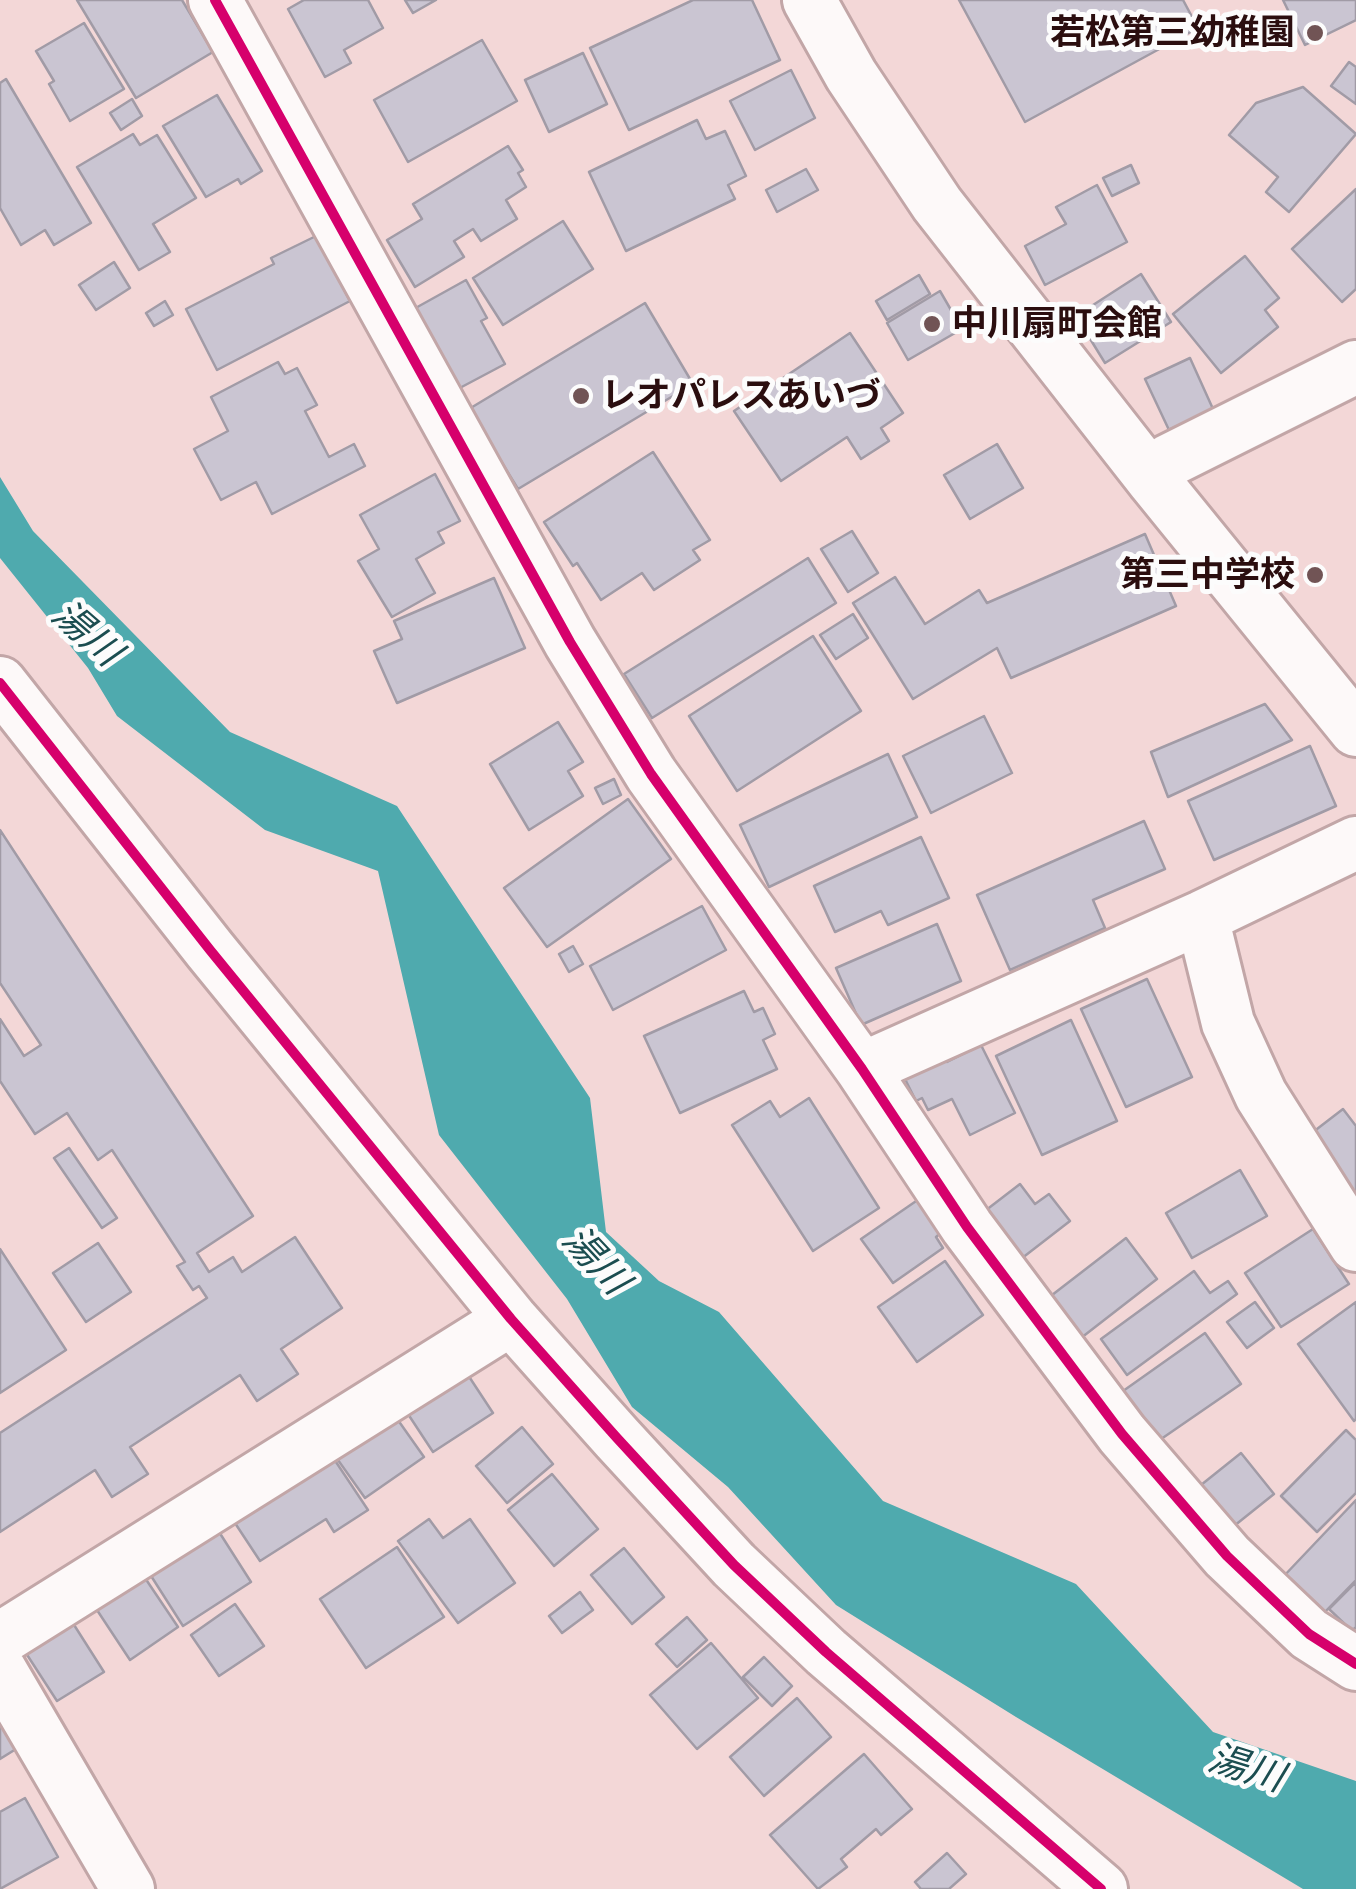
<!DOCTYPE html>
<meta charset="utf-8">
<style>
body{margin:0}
canvas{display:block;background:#f3d7d7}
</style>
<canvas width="1356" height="1889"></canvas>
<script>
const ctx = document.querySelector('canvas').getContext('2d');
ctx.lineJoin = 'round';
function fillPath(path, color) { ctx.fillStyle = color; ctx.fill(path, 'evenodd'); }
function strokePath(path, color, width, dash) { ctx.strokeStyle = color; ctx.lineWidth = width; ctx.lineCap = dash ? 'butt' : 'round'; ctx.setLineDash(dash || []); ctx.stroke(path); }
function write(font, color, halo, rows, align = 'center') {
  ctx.font = font + ' Mulish,"Noto Sans JP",sans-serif'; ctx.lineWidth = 10; ctx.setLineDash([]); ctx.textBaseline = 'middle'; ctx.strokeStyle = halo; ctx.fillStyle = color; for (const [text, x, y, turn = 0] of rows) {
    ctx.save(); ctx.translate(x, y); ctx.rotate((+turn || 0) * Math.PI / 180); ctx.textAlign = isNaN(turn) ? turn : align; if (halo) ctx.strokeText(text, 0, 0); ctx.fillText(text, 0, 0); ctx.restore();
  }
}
const water = new Path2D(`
 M0,477l33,54 197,201 167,74 193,292 16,134 53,49 60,31 164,189 193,83 137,148 143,49v108h-53l-287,-172 -180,-112 -108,-118 -96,-80 -65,-108 -128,-164 -61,-264 -113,-41 -148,-114 -29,-48 -88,-110z`);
const building = new Path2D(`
 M77,0h105l31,52 -77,46z
 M304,0h64l15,28 -39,22 7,13 -26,14 -37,-68z
 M405,0h31l-23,13z
 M693,0h59l28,60 -151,70 -39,-82z
 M959,0h224l15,28 -173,94z
 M1283,0h73v20l-51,25z
 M84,23l40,66 -54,32 -21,-37 5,-3 -18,-30z
 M482,40l35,61 -109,61 -34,-62z
 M583,53l24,51 -58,28 -24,-52z
 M1349,62l7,5v37l-25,-18z
 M791,70l24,48 -60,32 -25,-49z
 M6,79l85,144 -37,22 -9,-15 -24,15 -21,-37v-125z
 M1303,87l53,47 -67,78 -23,-20 12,-15 -49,-42 27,-32z
 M217,95l45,76 -21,13 -3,-5 -32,18 -43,-71z
 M132,99l10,17 -21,14 -11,-17z
 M697,120l9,19 19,-8 21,45 -18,9 7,14 -109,52 -37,-79z
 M133,134l7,11 17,-10 39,63 -43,26 17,28 -31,18 -62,-103z
 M508,146l15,24 -5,3 8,14 -20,13 11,19 -36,22 -8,-12 -19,12 10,16 -49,30 -28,-47 35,-21 -9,-15z
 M1131,165l8,18 -27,13 -9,-18z
 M806,169l12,21 -41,22 -11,-22z
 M1097,185l30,57 -82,43 -20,-39 41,-22 -10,-17z
 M1356,189v100l-14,13 -50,-53z
 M563,221l30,48 -90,56 -30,-47z
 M316,236l34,65 -133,69 -31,-61 88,-45 -3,-6z
 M1245,256l34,42 -14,12 13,17 -57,46 -48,-59z
 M114,262l16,26 -34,22 -17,-25z
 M1141,274l30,48 -66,41 -29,-47z
 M919,275l11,19 -43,26 -11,-19z
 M466,280l21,38 -6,3 24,43 -49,26 -44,-80z
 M940,291l22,38 -54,31 -21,-37z
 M165,301l8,14 -19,11 -8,-13z
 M645,303l48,81 -175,105 -49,-80z
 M850,333l53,80 -22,15 8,13 -28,18 -14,-22 -66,44 -47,-70z
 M1190,358l23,51 -44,21 -24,-51z
 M278,362l7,12 12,-6 20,37 -12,6 24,46 25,-13 11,22 -93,48 -16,-32 -35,18 -27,-51 34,-18 -17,-34z
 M997,444l26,44 -53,31 -26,-44z
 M653,452l57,88 -17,10 7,10 -46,30 -12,-17 -41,27 -24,-37 -4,3 -29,-44z
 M435,474l25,47 -22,11 6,11 -28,16 19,34 -43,24 -34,-56 21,-12 -19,-34z
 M852,531l26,42 -30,19 -27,-43z
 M1145,534l31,72 -165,72 -14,-30 -84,51 -60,-96 42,-26 30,47 54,-34 8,13z
 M808,558l28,45 -184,115 -28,-44z
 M494,578l31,70 -128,55 -23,-52 28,-12 -8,-18z
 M853,614l15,24 -32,21 -16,-24z
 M813,636l48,75 -124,80 -48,-75z
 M1265,704l27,36 -124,57 -17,-45z
 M984,716l28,57 -81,40 -28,-57z
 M558,722l25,40 -15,9 15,25 -54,34 -39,-66z
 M1310,746l26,60 -122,54 -26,-59z
 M888,754l29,63 -148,70 -29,-62z
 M614,779l7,16 -18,9 -8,-16z
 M628,799l43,60 -124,88 -43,-59z
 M1144,821l21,48 -72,31 12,28 -95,42 -33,-75z
 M0,830l253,386 -56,37 12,19 24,-15 9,15 53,-35 47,71 -61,41 17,25 -41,27 -17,-26 -110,72 18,27 -36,23 -17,-27 -95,62v-99l207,-135 -8,-12 -6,4 -16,-24 8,-4 -73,-112 -14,10 -31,-47 -32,21 -35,-53v-62l24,37 17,-11 -41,-62z
 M921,837l28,61 -61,27 -7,-14 -46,21 -21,-46z
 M702,906l24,44 -113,60 -23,-44z
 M937,924l24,57 -100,44 -25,-57z
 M573,946l10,18 -14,8 -10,-18z
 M1147,979l45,98 -66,30 -45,-98z
 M744,991l10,21 9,-4 12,26 -12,6 14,29 -97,44 -36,-77z
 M1071,1020l46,101 -75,34 -46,-99z
 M981,1045l34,68 -45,22 -18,-36 -24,11 -6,-12 -6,3 -13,-26 40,-20 4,7z
 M809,1098l70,110 -66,43 -81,-126 38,-24 10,16z
 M1343,1109l13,17v81l-52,-68z
 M69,1148l48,70 -15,10 -48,-70z
 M1240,1170l27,46 -75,42 -26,-45z
 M1020,1184l15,20 14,-10 21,27 -53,41 -36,-48z
 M922,1197l22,33 -8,7 7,11 -50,35 -32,-44z
 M1313,1229l36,55 -68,43 -36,-54z
 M1126,1238l31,41 -76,59 -38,-36z
 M98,1243l33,49 -45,30 -33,-49z
 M0,1249l66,101 -66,43z
 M945,1261l38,54 -66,47 -39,-55z
 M1194,1271l16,22 18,-12 9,13 -110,81 -26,-36z
 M1255,1302l19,26 -27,20 -20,-26z
 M1356,1302v117l-2,2 -56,-77z
 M1205,1333l36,51 -90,62 -35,-50z
 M466,1372l27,41 -60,39 -27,-41z
 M393,1413l31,44 -59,41 -32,-45z
 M522,1427l31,37 -46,39 -31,-37z
 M1346,1430l10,10v53l-39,39 -36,-36z
 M330,1453l38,57 -34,22 -8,-13 -66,42 -29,-44z
 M1241,1453l33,41 -45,36 -33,-41z
 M552,1474l46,55 -44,37 -46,-56z
 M1356,1500v80l-35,36 -39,-38z
 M429,1519l14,19 27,-19 45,64 -57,40 -60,-82z
 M214,1524l37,58 -68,44 -37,-58z
 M397,1547l47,70 -78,51 -46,-69z
 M624,1548l40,49 -32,27 -41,-49z
 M141,1572l37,55 -48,33 -37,-56z
 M1356,1582v45l-4,4 -23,-22z
 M580,1592l13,18 -31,23 -13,-17z
 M235,1604l29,42 -45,30 -28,-41z
 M69,1617l35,55 -47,29 -35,-54z
 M687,1617l20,23 -30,27 -21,-23z
 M711,1643l47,55 -61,51 -47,-54z
 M764,1657l28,29 -20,20 -29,-29z
 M797,1698l34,39 -67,59 -34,-39z
 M0,1723l16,26 -16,10z
 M864,1754l48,55 -31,26 -5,-6 -35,30 6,8 -29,22 -48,-54z
 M25,1798l33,59 -58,32v-77z
 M947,1853l19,21 -17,15h-28l-6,-7z`);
const minor = new Path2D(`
 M215,0l355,642 81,132 211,295 105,158 155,207 105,122 82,78 47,30
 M809,0l42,75 86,129 216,276 203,250
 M1153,480l15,-19 188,-94
 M0,683l210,267 301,369 106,119 117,127 92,87 275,237
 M1202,917l26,106 33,72 95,150
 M862,1069l340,-152 154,-74
 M0,1639l511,-320
 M0,1670l128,219`);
const cycleway = new Path2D(`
 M215,0l355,642 81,132 211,295 105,158 155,207 105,122 82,78 47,30
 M0,683l210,267 301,369 106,119 117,127 92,87 275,237`);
const markers = [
 [1315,33,10,"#715455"],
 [932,324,10,"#715455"],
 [581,396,10,"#715455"],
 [1315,575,10,"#715455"]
];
const poiNames = [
 ["若松第三幼稚園",1295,33],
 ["中川扇町会館",952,324,"left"],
 ["レオパレスあいづ",601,396,"left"],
 ["第三中学校",1295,575]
];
const waterNames = [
 ["湯川",86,634,41],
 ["湯川",595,1261,47],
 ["湯川",1246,1769,17]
];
fillPath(water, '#4faaae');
fillPath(building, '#cac5d2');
strokePath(building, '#a19ba6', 2.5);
strokePath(minor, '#c2a6a7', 58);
strokePath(minor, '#fdf9f9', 52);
strokePath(cycleway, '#d6006c', 10);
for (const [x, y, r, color] of markers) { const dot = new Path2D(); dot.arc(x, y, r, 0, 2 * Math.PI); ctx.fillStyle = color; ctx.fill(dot); strokePath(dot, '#fcfcfc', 4); }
write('bold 35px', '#2b0e0f', '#fcfcfc', poiNames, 'right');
write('italic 38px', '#1b4d50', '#fcfcfc', waterNames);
</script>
